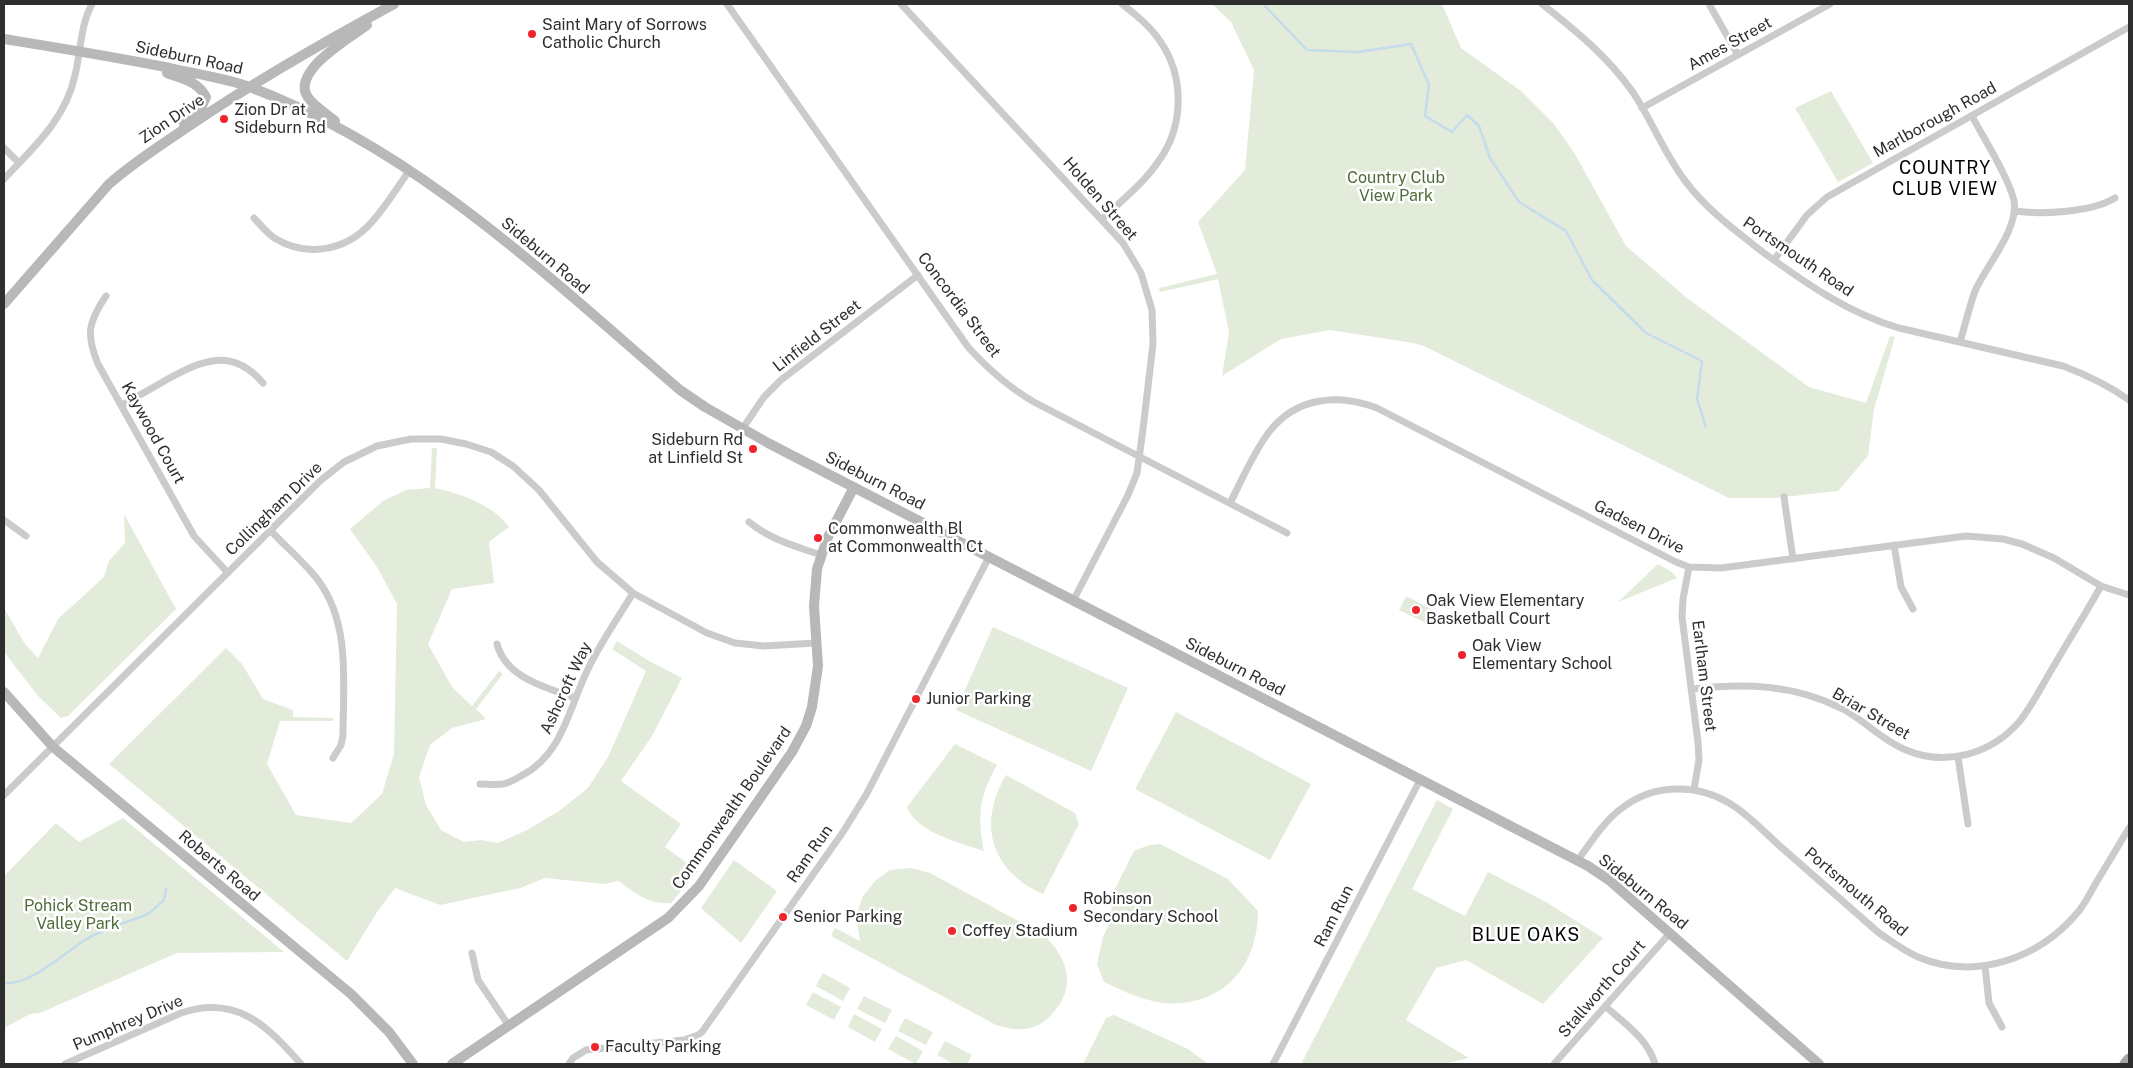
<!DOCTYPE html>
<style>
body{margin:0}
#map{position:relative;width:2133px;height:1068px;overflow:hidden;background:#fff;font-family:"Public Sans",sans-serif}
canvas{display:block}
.frame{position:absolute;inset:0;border:5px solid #2e2e2e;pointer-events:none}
</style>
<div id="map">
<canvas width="2133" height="1068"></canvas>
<div class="frame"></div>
</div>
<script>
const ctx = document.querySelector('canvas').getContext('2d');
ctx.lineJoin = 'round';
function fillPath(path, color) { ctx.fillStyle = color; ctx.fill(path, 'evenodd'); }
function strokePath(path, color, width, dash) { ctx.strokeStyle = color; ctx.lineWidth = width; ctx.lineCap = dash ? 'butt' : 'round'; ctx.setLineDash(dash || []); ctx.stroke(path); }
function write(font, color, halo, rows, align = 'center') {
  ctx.font = font + ' "Public Sans",sans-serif'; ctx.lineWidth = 5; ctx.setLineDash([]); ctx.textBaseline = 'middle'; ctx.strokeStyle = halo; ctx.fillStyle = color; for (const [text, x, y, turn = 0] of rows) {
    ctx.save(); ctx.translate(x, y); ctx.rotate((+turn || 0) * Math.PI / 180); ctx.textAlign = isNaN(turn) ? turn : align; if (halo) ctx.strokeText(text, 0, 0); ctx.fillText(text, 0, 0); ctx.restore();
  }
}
const green = new Path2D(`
 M1212,4h230l19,44 60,43 33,33 21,30 51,92 61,52 122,89 57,16 24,-67 5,1 -21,72 -6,47 -30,35 -63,7h-46l-305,-152 -11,-3 -83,-13 -49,9 -59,37 7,-44 -11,-53 -58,13 -1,-4 58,-14 -19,-52 47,-52 9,-100 -23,-48z
 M1831,91l42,72 -35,19 -43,-74z
 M432,448h5l-2,40c26,6 57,16 74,39l-20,15 5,41 -42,6 -24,55 24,43 20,19 27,-35 4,3 -27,35 10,10 -34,9 -22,17 -11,32 7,28 15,25 23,12 17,-2 17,3 29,-13 32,-19 29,-23 20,-31 38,-86 -34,-22 5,-8 34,21 31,16 -30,58 -31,45 60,43 -16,23 33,24 -27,32c-21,2 -36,-9 -52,-22l-15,3 -59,-6 -25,10 -80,17 -45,-17 -18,24 -30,49 -238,-197 117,-116 16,16 21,35 30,11v7l40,1v3h-53l-13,43 29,51 55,8 31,-29 12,-40 3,-150 -20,-37 -27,-38 33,-28 23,-11 24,-2z
 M124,514l52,95 -108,107 -7,2 -23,-22 -34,-44v-44l21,36 13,14 20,-39 46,-42 5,-16 16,-18z
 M1658,564l14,8 5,6 -59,24z
 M1406,596l27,14 -5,14 -29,-14z
 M993,627l135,61 -37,83 -135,-61z
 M1176,712l135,72 -41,76 -135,-71z
 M955,744l42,21c-18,31 -20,52 -13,86 -24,-8 -68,-19 -77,-44z
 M1006,775l69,38 4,11 -36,70c-52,-23 -66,-70 -37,-119z
 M1437,800l16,9 -41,80 53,27 23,-44 58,30 57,36 -60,66 -77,-44 -30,8 -30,52 63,38 -26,6h-142z
 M123,818l161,134 -107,1 -137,60 -10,1 -26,14v-152l52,-53 23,19z
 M1160,844l68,35 30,32c0,47 -26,88 -77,92 -27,3 -54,-10 -77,-21l-7,-18 6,-27 8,-17 1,-25 22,-44 15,-6z
 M734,860l43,31 -36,52 -40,-35z
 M911,868l19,5 114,62c24,23 33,52 9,78 -6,7 -14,13 -23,15 -11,3 -23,0 -34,-3l-165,-89 4,-8 25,13 -4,-25 7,-20 13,-16 14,-10z
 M823,973l27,15 -7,13 -27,-15z
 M813,992l28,15 -7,13 -28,-15z
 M864,996l28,14 -7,13 -28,-14z
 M854,1014l28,15 -7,13 -27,-15z
 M1114,1015l74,34 20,15h-125l23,-46z
 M905,1018l28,14 -7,13 -28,-14z
 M896,1036l27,15 -7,13 -28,-15z
 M945,1041l27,14 -5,9h-13l-17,-9z`);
const stream = new Path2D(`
 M1263,4l44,46 51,2 53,-8 18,41 -4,31 27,16 15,-17 12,11 11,32 29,44 47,29 26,49 54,53 56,28 -5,38 9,28
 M4,983c26,3 60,-30 81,-43 19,-12 40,-17 61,-25 6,-3 12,-10 18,-15l2,-11`);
const street = new Path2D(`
 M727,4l241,343c20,22 40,40 66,55l253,131
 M901,4l222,239 18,30 11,37 1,34 -10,85 -6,44 -9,22 -55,106
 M1542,4c33,26 65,52 90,87 20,29 32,63 54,91 22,29 50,49 78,71 43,31 84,60 135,75l164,38c24,9 45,19 66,34
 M1709,4l29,51
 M1642,108l188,-104
 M4,148l15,15
 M4,179c29,-31 62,-60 71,-104 6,-23 5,-49 17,-71
 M2015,211c27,4 77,1 100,-13
 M254,218c7,7 13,16 22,21 30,18 68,12 92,-13 16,-16 28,-37 41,-55
 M1102,219c19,-18 41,-35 56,-57 26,-35 27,-85 2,-121 -10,-15 -24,-26 -38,-37
 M1774,260l33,-45 20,-18 302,-170
 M106,296c-18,26 -20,39 -8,68l96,172 34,37
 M1960,342c5,-17 9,-34 15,-51 11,-25 44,-62 39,-90 -4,-21 -31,-64 -42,-85
 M122,405c14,-8 29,-16 44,-25 36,-20 66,-33 97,3
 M743,428l21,-31 17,-17 137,-105
 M1784,497l9,62
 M1230,503c12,-23 23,-50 39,-71 27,-35 69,-39 108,-24l299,154 13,5 32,1 245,-32 37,3 19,5 32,14 47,28 28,9
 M4,520l22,16
 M749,522c22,18 46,24 72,33
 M270,530c16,17 34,32 48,50 33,44 25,104 25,156l-2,9 -8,13
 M1894,545l7,42 12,22
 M1689,567l-6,32 -1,18 16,125 1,18 -5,29
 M497,644c9,34 48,43 78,54
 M1692,689c53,-6 101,-5 151,20 22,12 40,32 63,41 40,17 85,4 113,-28 14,-17 24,-39 36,-58 15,-26 31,-51 46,-78
 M1958,757l10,67
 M480,784c8,0 16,1 23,0 6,-1 13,-5 18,-8 42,-21 48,-69 67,-107 13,-27 30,-51 45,-76
 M4,795l317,-315 23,-18 33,-16 34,-7h30l25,5 25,8 22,14 26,24 58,72 36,31 74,40 28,10 29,3 52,-3
 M1578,860c13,-18 26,-39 44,-52 31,-24 74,-25 107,-5 19,11 36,30 52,44 33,29 65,57 98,86 12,8 25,18 39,24 57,24 121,2 160,-45 7,-8 12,-19 18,-29 11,-18 22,-37 33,-55
 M472,953l6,27 31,46
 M1985,966l4,37 13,24
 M1605,1006c19,17 43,33 50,58
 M65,1064l116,-51c56,-19 86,13 120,51
 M569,1064l4,-6 13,-8 98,-10 14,-5 4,-3 141,-200 23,-37 123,-238
 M1273,1064l147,-284
 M1554,1064l116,-131`);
const secondary = new Path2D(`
 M4,39c55,9 111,18 166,29 26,6 54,10 80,19 167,63 297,189 430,303l25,17 63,36 820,423 21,14 210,184
 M167,73c15,6 31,8 39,24l-4,9 -18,18
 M335,121c-9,-8 -27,-18 -30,-30 -5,-25 45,-53 62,-66
 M4,304l105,-120c25,-22 52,-39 80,-58 66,-45 135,-84 205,-122
 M4,692l49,55 298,247 38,38 24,32
 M452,1064l216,-146 31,-32 46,-66 47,-68 14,-26 6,-19 6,-41 -4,-60 3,-37 10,-30 27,-52`);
const primary = new Path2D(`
 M2125,1064l4,-5`);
const markers = [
 [532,34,5,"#ef252b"],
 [224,119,5,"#ef252b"],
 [753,449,5,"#ef252b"],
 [818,538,5,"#ef252b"],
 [1416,610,5,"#ef252b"],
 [1462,655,5,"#ef252b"],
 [916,699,5,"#ef252b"],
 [1073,908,5,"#ef252b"],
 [783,917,5,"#ef252b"],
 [952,931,5,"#ef252b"],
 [595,1047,5,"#ef252b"]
];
const poiNames = [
 ["Saint Mary of Sorrows",542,25],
 ["Catholic Church",542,43],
 ["Zion Dr at",234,110],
 ["Sideburn Rd",234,128],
 ["Sideburn Rd",743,440,"right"],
 ["at Linfield St",743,458,"right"],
 ["Commonwealth Bl",828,529],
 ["at Commonwealth Ct",828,547],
 ["Oak View Elementary",1426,601],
 ["Basketball Court",1426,619],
 ["Oak View",1472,646],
 ["Elementary School",1472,664],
 ["Junior Parking",926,699],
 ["Robinson",1083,899],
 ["Secondary School",1083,917],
 ["Senior Parking",793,917],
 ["Coffey Stadium",962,931],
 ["Faculty Parking",605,1047]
];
const streetNames = [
 ["Ames Street",1730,44,-29],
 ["Sideburn Road",189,58,12],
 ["Zion Drive",172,119,-34],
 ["Marlborough Road",1935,120,-29],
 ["Holden Street",1100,199,49],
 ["Sideburn Road",545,256,40],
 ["Portsmouth Road",1798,257,34],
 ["Concordia Street",959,305,53],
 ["Linfield Street",817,336,-38],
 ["Kaywood Court",153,433,61],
 ["Sideburn Road",875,481,27],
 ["Collingham Drive",274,509,-44],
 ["Gadsen Drive",1639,527,27],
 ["Sideburn Road",1235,667,27],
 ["Earlham Street",1704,676,83],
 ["Ashcroft Way",566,688,-65],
 ["Briar Street",1871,714,30],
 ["Commonwealth Boulevard",732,808,-55],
 ["Ram Run",810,854,-55],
 ["Roberts Road",219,866,40],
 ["Sideburn Road",1643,892,39],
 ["Portsmouth Road",1856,892,40],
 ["Ram Run",1334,916,-63],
 ["Stallworth Court",1602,989,-49],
 ["Pumphrey Drive",128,1023,-23]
];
const parkNames = [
 ["Country Club",1396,178],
 ["View Park",1396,196],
 ["Pohick Stream",78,906],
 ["Valley Park",78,924]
];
const neighbourhoodNames = [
 ["COUNTRY",1945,168],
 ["CLUB VIEW",1945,189],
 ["BLUE OAKS",1526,935]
];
fillPath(green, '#e3ecda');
strokePath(stream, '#c5dced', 2.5);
strokePath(street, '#cbcbcb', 7);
strokePath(secondary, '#b8b8b8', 10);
strokePath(primary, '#a6a6a6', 11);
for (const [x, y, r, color] of markers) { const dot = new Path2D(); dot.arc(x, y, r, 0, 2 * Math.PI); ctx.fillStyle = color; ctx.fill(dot); strokePath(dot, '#fff', 2); }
write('16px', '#2e2e2e', '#fff', poiNames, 'left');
write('16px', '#2e2e2e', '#fff', streetNames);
write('16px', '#4e6c39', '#fff', parkNames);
ctx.letterSpacing = '1px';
write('18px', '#000', '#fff', neighbourhoodNames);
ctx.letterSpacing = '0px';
</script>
